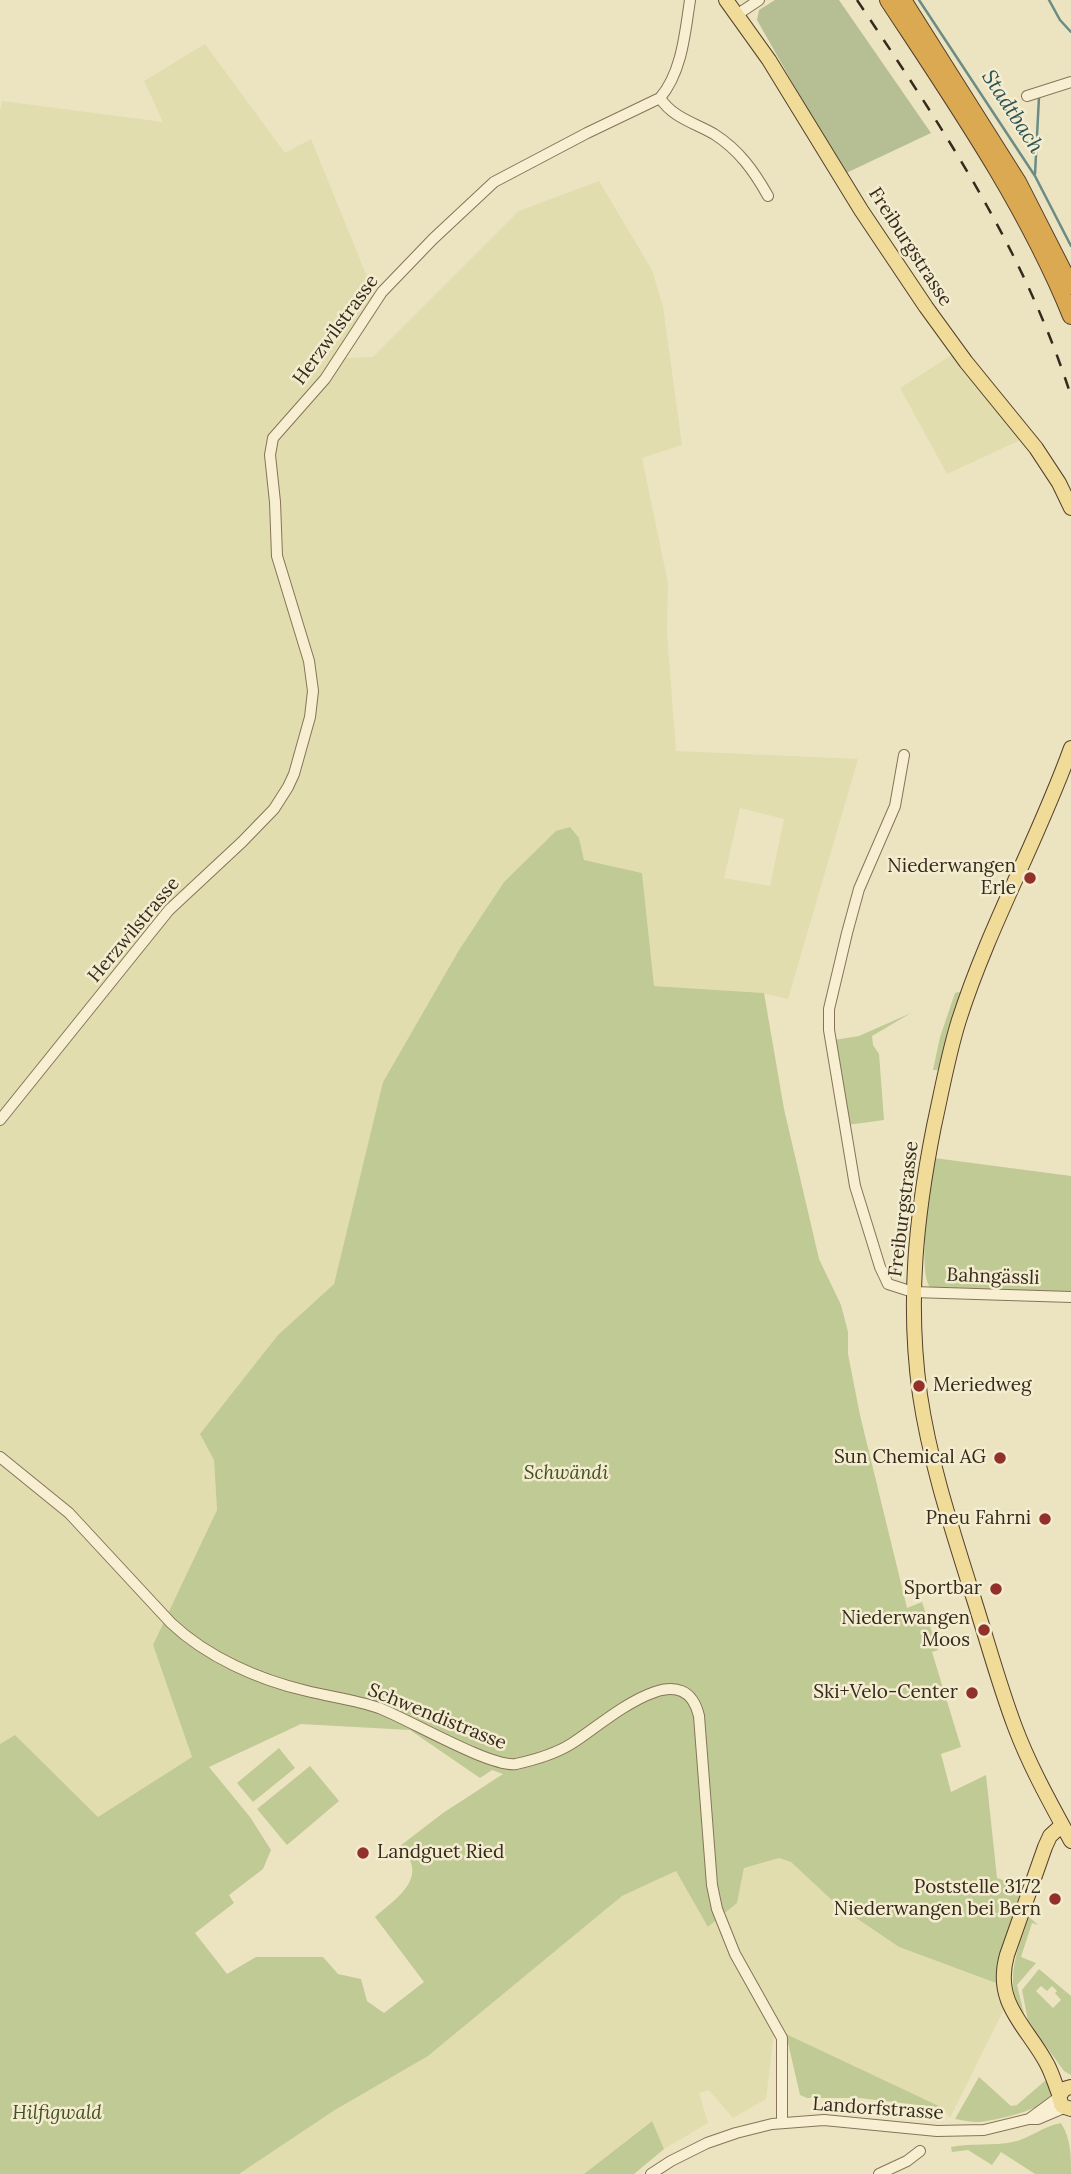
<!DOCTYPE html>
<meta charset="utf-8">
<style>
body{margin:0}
canvas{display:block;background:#ece3c0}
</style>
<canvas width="1071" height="2174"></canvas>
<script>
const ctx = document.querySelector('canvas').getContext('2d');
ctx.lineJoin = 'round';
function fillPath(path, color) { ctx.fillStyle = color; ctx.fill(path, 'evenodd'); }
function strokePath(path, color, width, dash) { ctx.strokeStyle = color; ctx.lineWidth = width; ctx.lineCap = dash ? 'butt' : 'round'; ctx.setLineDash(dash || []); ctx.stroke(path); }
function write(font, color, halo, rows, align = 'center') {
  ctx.font = font + ' Lora,serif'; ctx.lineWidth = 5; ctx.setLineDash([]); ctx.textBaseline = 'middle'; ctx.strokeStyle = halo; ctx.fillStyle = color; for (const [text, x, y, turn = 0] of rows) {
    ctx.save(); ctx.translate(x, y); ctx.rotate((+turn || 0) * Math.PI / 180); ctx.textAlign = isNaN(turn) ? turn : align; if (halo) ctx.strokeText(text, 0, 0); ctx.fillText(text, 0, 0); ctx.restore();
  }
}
const farmland = new Path2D(`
 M205,44l80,109 26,-14 63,155 -29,64 28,-1 146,-146 80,-30 53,89 11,37 19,138 -40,13 26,125 -1,50 9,118 182,8 -70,240 -25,-6 -109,-7 -12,-113 -58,-13 -5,-22 -75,44 -45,68 -76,132 -49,202 -56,51 -64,125 3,50 -64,135 39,112 -94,60 -83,-82 -15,9v-1633l2,-10 161,21 -19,-41zM740,808l44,11 -14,67 -46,-8z
 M958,351l69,86 -80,37 -47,-86z
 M779,1858l12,4 46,43 62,42 97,36 7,28 -53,107 -8,-10 -156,-74h-12l-8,65 -33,19 -24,-28 -10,3 9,30 -44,26 -13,-28 -67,53h-345l96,-64 93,-54 194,-160 54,-25 33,56 28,-24 7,-35z`);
const green = new Path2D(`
 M570,827l9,11 5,22 58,13 12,113 110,7 20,116 35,150 22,46 7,27v22l12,61 47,193 15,-6 16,48 -6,2 29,95 -20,7 10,38 35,-17 11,103 25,9 -24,73 -2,23 -97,-36 -62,-42 -46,-43 -12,-4 -35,10 -7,35 -29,24 -32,-56 -54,25 -194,160 -93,54 -96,64h-239v-430l15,-9 83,82 94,-60 -39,-112 64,-135 -3,-50 -14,-26 78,-99 56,-51 49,-202 76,-132 45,-68 52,-51zM301,1724l109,6 70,48 12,-8 11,4 -60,39 -43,33c30,31 -1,50 -25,71l49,65 -40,31 -17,-12 -6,-22 -23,-5 -15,-17h-67l-29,17 -32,-41 39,-30 -5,-8 34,-26 8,-19 -21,-33 -41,-50z
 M963,991l-22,74 -4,5h-4l7,-33 15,-44z
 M911,1013l-39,23 1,9 6,9 5,66 -37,5 -13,-85 25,-4z
 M934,1158l137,18v117l-134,-4 -7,-2c-13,-17 1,-105 4,-129z
 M279,1748l16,20 -42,34 -16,-19z
 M310,1766l29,35 -52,44 -30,-36z
 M1029,1917l9,8 -6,-2 -11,34 15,6 -19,22 8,33c-23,-34 -8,-66 4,-101z
 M1039,1969l32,27v79l-7,-4 -36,-50 -6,-31zM1041,1986l6,5 5,-5 5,5 -2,2 6,7 -8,8 -17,-17z
 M786,2034l157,74 -83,-10h-53l-7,-3z
 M979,2077l32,29 6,-1 30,-26c2,5 6,10 4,16 -6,15 -58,26 -73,27 -8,0 -15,-2 -23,-3z
 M652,2121l12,28 -30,25h-50z
 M1061,2123c10,16 10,32 10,51h-36l-34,-22 -9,13 -24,-15 -16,2 -1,-5c21,-4 42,-1 62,-5 18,-4 30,-16 48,-19z`);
const cemetery = new Path2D(`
 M775,0h64l92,133 -87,41 -87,-154 2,-10z`);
const stream = new Path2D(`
 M919,0l116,176 36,70
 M1049,0l11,20 11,12
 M1035,174l4,-77`);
const minor = new Path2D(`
 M738,14l21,-14
 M1027,96l44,-14
 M660,98c13,20 35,25 54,36 25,16 40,37 54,62
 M904,755l-9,51 -36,83 -12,44 -18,76v21l26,156 25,81 8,17 25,8 158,5
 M0,1120l169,-210 73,-68 32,-33 14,-22 6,-13 16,-57 3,-26 -4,-30 -32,-105 -2,-54 -5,-47 3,-17 52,-59 57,-87 51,-53 61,-57 93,-49 73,-35c22,-26 25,-65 30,-98
 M0,1457l69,56 102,110c36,34 88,57 136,68 24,6 49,9 72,17 29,11 112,60 137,56 18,-4 39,-10 55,-20 30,-18 112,-95 128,-28l13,169 5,24 18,45 47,84v85
 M1029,2119l30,-22
 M651,2174l20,-13 36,-18 29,-10 36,-9 52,-4 113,11 47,-1 45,-11h9l26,-11
 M879,2174l28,-13 13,-10`);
const major = new Path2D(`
 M726,0l43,60 92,150 65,97 40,55 70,86 23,35 12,25
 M1071,748c-33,92 -82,178 -112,272 -11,35 -17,70 -25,106 -18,91 -27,176 -14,269 10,67 31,131 51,195 15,46 27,92 44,137 15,40 36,77 56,114
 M1071,2087l-7,2 -5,8 3,9 9,3
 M1059,2094c-4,-10 -7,-21 -12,-30 -20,-38 -54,-60 -40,-109l38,-108 5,-11 12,-11`);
const highway = new Path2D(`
 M888,0c67,102 137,203 183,316
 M903,0l115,182 53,104`);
const rail = new Path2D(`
 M857,0c85,127 167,249 214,396`);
const markers = [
 [1030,878,7,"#92312a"],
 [919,1386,7,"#92312a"],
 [1000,1458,7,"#92312a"],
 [1045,1519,7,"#92312a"],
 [996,1589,7,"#92312a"],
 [984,1630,7,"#92312a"],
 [972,1693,7,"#92312a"],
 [363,1853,7,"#92312a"],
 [1055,1899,7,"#92312a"]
];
const streetNames = [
 ["Freiburgstrasse",910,247,57],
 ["Herzwilstrasse",336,330,-54],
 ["Herzwilstrasse",134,930,-50],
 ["Freiburgstrasse",904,1209,-83],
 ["Bahngässli",993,1277,2],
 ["Schwendistrasse",437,1717,22],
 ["Landorfstrasse",878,2109,4]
];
const poiNames = [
 ["Niederwangen",1016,867],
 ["Erle",1016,889],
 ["Meriedweg",933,1386,"left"],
 ["Sun Chemical AG",986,1458],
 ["Pneu Fahrni",1031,1519],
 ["Sportbar",982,1589],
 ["Niederwangen",970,1619],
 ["Moos",970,1641],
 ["Ski+Velo-Center",958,1693],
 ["Landguet Ried",377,1853,"left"],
 ["Poststelle 3172",1041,1888],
 ["Niederwangen bei Bern",1041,1910]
];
const parkNames = [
 ["Schwändi",566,1474],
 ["Hilfigwald",57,2114]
];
const waterNames = [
 ["Stadtbach",1012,112,57]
];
fillPath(farmland, '#e2ddae');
fillPath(green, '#c0ca95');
fillPath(cemetery, '#b6bf94');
strokePath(stream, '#6b8c86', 2.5);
strokePath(minor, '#857459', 12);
strokePath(major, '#53412d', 16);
strokePath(highway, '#53412d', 18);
strokePath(minor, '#f8efd3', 10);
strokePath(major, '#f0db98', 14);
strokePath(highway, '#dba952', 16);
strokePath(rail, '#352a1d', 2.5, [12, 12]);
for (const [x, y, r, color] of markers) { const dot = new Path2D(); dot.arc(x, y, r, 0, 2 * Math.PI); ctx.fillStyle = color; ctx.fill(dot); strokePath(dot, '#f4eccf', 2.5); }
write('19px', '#352a1d', '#f4eccf', streetNames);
write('19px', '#352a1d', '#f4eccf', poiNames, 'right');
write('italic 19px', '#425124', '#f4eccf', parkNames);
write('italic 21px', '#2c5454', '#f4eccf', waterNames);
</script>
